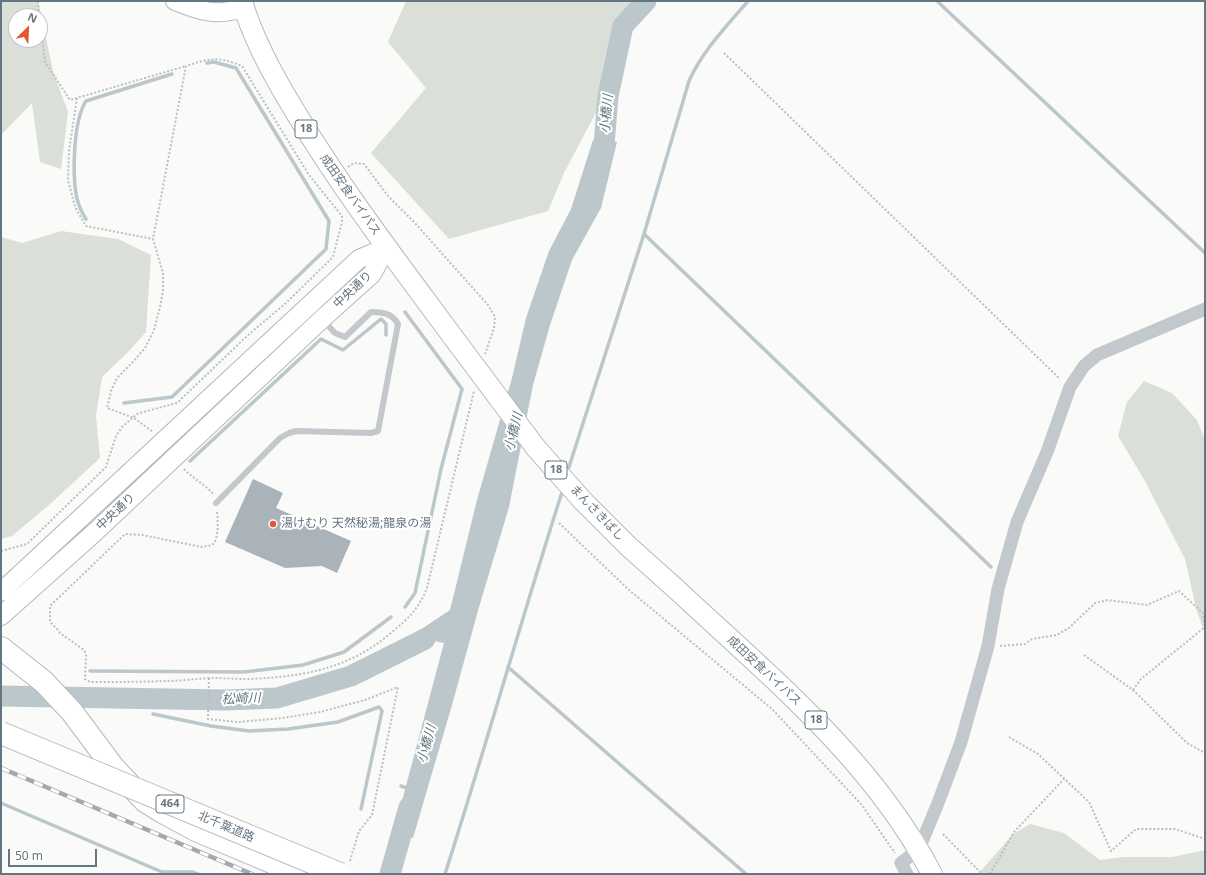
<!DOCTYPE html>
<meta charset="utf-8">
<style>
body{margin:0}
#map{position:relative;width:1206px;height:875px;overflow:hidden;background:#fafaf8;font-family:"Noto Sans",sans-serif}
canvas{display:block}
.frame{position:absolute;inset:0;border:2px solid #657683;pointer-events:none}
.north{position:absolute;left:8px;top:8px;width:40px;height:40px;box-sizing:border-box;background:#fff;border:1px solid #c1c8cd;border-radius:50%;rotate:24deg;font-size:11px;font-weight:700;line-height:16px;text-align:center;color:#657683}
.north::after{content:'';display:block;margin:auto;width:14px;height:18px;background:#e4572e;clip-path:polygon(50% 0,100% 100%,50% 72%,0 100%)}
.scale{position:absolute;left:8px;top:849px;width:89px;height:18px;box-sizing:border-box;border:2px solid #657683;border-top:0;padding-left:5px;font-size:12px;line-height:14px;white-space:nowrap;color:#657683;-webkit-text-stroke:3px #fff;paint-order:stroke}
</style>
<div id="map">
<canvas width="1206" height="875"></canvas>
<div class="frame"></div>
<div class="north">N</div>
<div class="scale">50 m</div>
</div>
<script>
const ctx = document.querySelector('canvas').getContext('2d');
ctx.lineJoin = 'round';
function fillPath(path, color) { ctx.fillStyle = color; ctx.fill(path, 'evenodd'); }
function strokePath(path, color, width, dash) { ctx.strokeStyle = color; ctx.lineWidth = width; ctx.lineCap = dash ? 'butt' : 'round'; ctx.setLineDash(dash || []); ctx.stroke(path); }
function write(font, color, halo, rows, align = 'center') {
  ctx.font = font + ' "Noto Sans","Noto Sans JP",sans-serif'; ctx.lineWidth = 4; ctx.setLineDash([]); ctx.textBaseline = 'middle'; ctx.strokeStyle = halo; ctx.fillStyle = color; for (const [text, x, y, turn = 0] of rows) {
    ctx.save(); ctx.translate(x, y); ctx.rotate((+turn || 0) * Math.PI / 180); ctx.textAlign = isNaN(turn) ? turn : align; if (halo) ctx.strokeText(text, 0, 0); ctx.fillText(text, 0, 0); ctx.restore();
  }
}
const green = new Path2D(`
 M1,1h37l15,70 15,41 -7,57 -21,-7 -8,-59 -31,32zM16,16h24v24h-24z
 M406,1h231l-6,10 -31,94 -36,68 -16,38 -99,28 -78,-86 55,-65 -38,-46z
 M61,231l57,8 33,16 -5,77 -17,19 -27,26 -6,39 4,42 -51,47 -37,31 -11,3v-302l21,6z
 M1144,381l28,12 25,27 8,20v193l-8,-21 -12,-53 -40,-78 -27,-45 9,-34z
 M1030,824l34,9 36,27 23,-3h49l33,-7v24h-227l35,-40z`);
const water = new Path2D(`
 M593,140l24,2 -16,66 -29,52 -22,65 -17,60 -24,122 -30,100 -27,98 -39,133 -19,-7 50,-188 -10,-2 -47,29 21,-32 42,-28 27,-110 35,-122 14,-60 23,-67 22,-42z`);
const stream = new Path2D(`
 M937,1l268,252
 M86,219c-4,-6 -7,-13 -9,-20 -5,-23 -4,-78 9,-98l86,-27
 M644,234l347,333
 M124,403l48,-6 154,-148 3,-28 -93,-153 -22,-6 -7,1
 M190,461l131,-122 22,11 38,-31 5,5v11
 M567,473l77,-239 45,-153c14,-31 37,-54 59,-80
 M405,607l10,-14 26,-124 21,-80 -57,-77
 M508,667l238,207
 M90,671l154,1 59,-7 41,-13 47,-35
 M153,714l58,12 38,5 39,-2 50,-7 41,-15 3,4 -21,98
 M401,786l9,3
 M1,803l161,69h31l5,2
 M445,874c41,-128 77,-257 118,-385`);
const river = new Path2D(`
 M596,167l8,-22 4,-49 15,-70 23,-25
 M1,696l224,4 52,-2 74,-22 74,-37
 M390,874l19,-67`);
const building = new Path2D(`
 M253,479l30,14 -7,15 75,33 -14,32 -15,-7 -37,2 -60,-26z`);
const path = new Path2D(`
 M38,1l1,15
 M40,21l5,41 25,38 116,-34
 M724,53l336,326
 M77,98l-8,53 -1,29 7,27 11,19 67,13
 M348,167l6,-4 10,1 24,32 26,26 74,83 7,12 -1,11 -9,26
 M184,469c9,10 21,15 29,25
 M217,512c1,8 2,28 -5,33 -3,1 -8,1 -10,2l-60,-12 -17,-1 -75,72v16l7,7 3,4 24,17 2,4 -1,25 5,3c26,0 51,0 76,-1 14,0 28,-2 43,-3 13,0 26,1 39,1 54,-2 102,-10 144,-47 17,-14 27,-24 35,-44l47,-197
 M559,523l70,67 143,119 89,95 34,49
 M1,551l26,-7 79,-77 10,-31 6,-9 15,-13 6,-2 34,-9 70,-67 39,-33 47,-46 9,-35v-6l-33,-41 -67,-109c-25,-10 -31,-8 -56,0l-33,173 10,34v18l-3,16 -6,23 -9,18 -13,15 -15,15 -6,13 -4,17 27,10 19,14
 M1000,646l25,-2 7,-5 25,-4 12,-7 26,-25 13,-3 39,5 32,-14 24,22 2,16
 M1084,655l49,35 54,53 18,10
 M209,678l-1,41 30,3 45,-4 37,-6 45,-12 33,-13
 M1133,690l8,-11 64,-52
 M1009,737l29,17 51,48 22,49 25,-22h39l30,10
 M943,834l39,40
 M350,861l9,-30 13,-16 26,-128
 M990,874l24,-42 51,-54`);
const lane = new Path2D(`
 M216,503l64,-65 9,-5 7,-2 75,2 7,-2 20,-107c-6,-11 -16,-12 -27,-12l-26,25 -10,-4 -12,-13`);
const street = new Path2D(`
 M907,874l-6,-11 18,-14 19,-46 23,-61 27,-96 10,-57 19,-67 30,-70 23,-65 14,-21 13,-11 108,-46`);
const secondary = new Path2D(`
 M175,1c27,11 41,15 69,7
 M1,592l358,-333 28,-12
 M1,616l93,-83 228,-214 50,-45 15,-27`);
const primary = new Path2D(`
 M242,1c11,39 33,78 54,112 47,78 103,151 157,224
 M675,588c93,87 197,171 257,286`);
const highway = new Path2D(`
 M1,648l43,34 28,30 41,55 32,34 16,10 35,19 104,44`);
const rail = new Path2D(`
 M1,768l251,106`);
const primaryBridge = new Path2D(`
 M453,337l83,111 47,53 45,45 47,42`);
const highwayBridge = new Path2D(`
 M1,733l339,141`);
const markers = [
 [273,524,4,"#e4572e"]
];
const shields = [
 [306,129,22],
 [556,470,22],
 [816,720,22],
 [170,804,28]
];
const shieldNames = [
 ["18",306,129],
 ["18",556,470],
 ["18",816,720],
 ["464",170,804]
];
const streetNames = [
 ["成田安食バイパス",350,195,55],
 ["中央通り",353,290,-43],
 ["中央通り",116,512,-43],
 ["まんさきばし",597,513,46],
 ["成田安食バイパス",764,671,43],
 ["北千葉道路",226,827,23]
];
const poiNames = [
 ["湯けむり 天然秘湯;龍泉の湯",281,524]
];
const waterNames = [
 ["小橋川",607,114,-85],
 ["小橋川",514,432,-76],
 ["松崎川",241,699,-2],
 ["小橋川",427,744,-74]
];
fillPath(green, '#dadfd7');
fillPath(water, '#bbc7cb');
strokePath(stream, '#bbc7cb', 3.5);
strokePath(river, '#bbc7cb', 21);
fillPath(building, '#aab3b9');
strokePath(secondary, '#b3babf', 20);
strokePath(primary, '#b5babe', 22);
strokePath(highway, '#b4b9bd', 24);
strokePath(path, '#bbbfc2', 2, [2, 2]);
strokePath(lane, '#c3c8cc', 6);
strokePath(street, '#c3c8cc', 13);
strokePath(secondary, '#fff', 18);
strokePath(primary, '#fff', 20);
strokePath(highway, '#fff', 22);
strokePath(rail, '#a2aab0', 4.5);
strokePath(rail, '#fff', 3, [9]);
strokePath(primaryBridge, '#b5babe', 22, []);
strokePath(highwayBridge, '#b4b9bd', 24, []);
strokePath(primaryBridge, '#fff', 20);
strokePath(highwayBridge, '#fff', 22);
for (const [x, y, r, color] of markers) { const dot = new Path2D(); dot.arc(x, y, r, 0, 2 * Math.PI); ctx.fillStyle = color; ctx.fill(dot); strokePath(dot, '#fff', 1.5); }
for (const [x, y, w] of shields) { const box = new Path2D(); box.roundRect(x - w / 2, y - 9, w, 18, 3); ctx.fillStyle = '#fff'; ctx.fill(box); strokePath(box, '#657683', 1); }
write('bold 11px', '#657683', null, shieldNames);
write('12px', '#657683', '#fff', streetNames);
write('12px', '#657683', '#fff', poiNames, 'left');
write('italic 13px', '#60757c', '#fff', waterNames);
</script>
